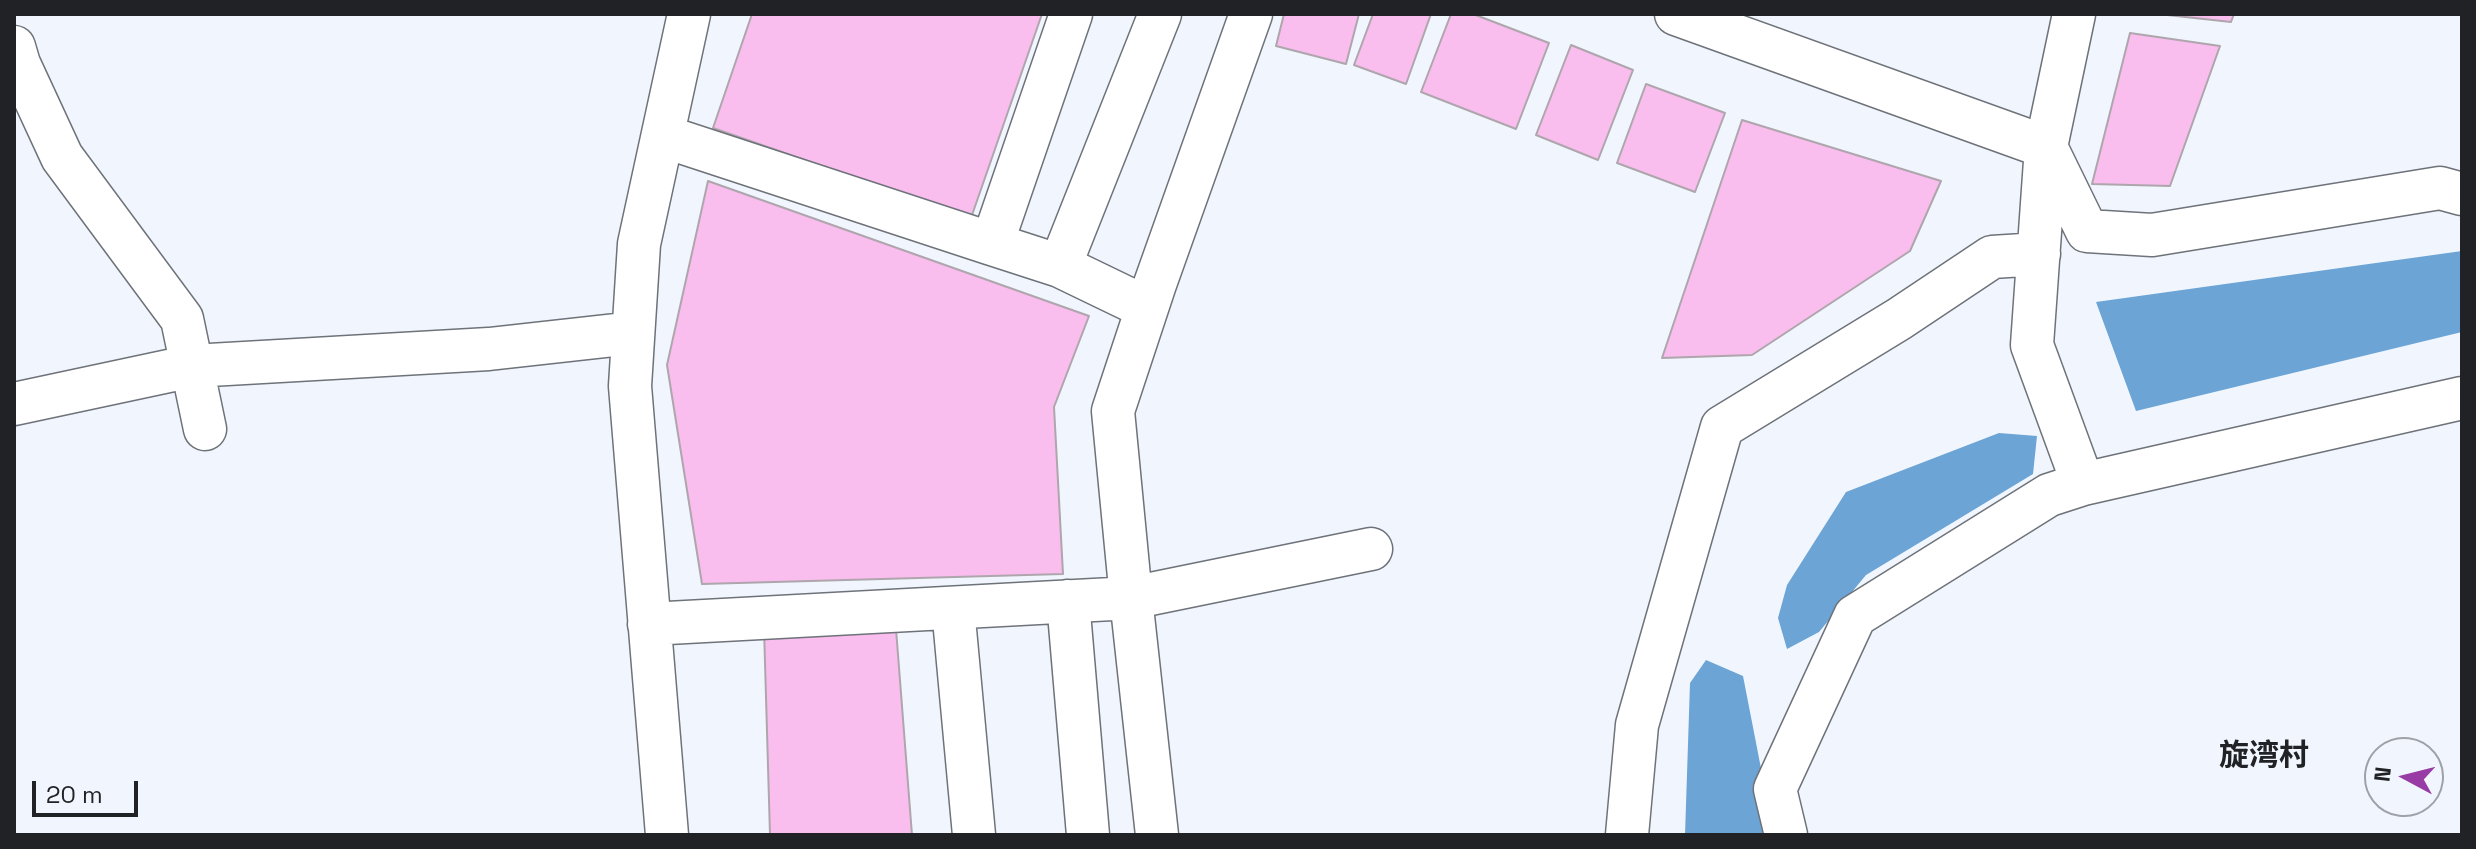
<!DOCTYPE html>
<meta charset="utf-8">
<style>
body{margin:0}
#map{position:relative;width:2476px;height:849px;overflow:hidden;background:#f1f6fe;font-family:"Space Grotesk",sans-serif}
canvas{display:block}
.frame{position:absolute;inset:0;border:16px solid #212225;pointer-events:none}
.north{position:absolute;left:2364px;top:737px;width:80px;height:80px;box-sizing:border-box;background:#f1f6fe;border:2px solid #9ea1a7;border-radius:50%;rotate:277deg;font-size:22px;font-weight:700;line-height:32px;text-align:center;color:#212225}
.north::after{content:'';display:block;margin:auto;width:28px;height:36px;background:#983ba5;clip-path:polygon(50% 0,100% 100%,50% 72%,0 100%)}
.scale{position:absolute;left:32px;top:781px;width:106px;height:36px;box-sizing:border-box;border:4px solid #212225;border-top:0;padding-left:10px;font-size:24px;line-height:28px;white-space:nowrap;color:#212225;-webkit-text-stroke:6px #f1f6fe;paint-order:stroke}
</style>
<div id="map">
<canvas width="2476" height="849"></canvas>
<div class="frame"></div>
<div class="north">N</div>
<div class="scale">20 m</div>
</div>
<script>
const ctx = document.querySelector('canvas').getContext('2d');
ctx.lineJoin = 'round';
function fillPath(path, color) { ctx.fillStyle = color; ctx.fill(path, 'evenodd'); }
function strokePath(path, color, width, dash) { ctx.strokeStyle = color; ctx.lineWidth = width; ctx.lineCap = dash ? 'butt' : 'round'; ctx.setLineDash(dash || []); ctx.stroke(path); }
function write(font, color, halo, rows, align = 'center') {
  ctx.font = font + ' "Space Grotesk","Noto Sans SC",sans-serif'; ctx.lineWidth = 6; ctx.setLineDash([]); ctx.textBaseline = 'middle'; ctx.strokeStyle = halo; ctx.fillStyle = color; for (const [text, x, y, turn = 0] of rows) {
    ctx.save(); ctx.translate(x, y); ctx.rotate((+turn || 0) * Math.PI / 180); ctx.textAlign = isNaN(turn) ? turn : align; if (halo) ctx.strokeText(text, 0, 0); ctx.fillText(text, 0, 0); ctx.restore();
  }
}
const water = new Path2D(`
 M2462,251v81l-326,79 -40,-109z
 M1999,433l38,3 -4,38 -167,101 -47,57 -32,17 -9,-31 9,-33 59,-93z
 M1706,660l37,16 31,159h-89l5,-152z`);
const building = new Path2D(`
 M752,14h290l-71,204 -258,-90z
 M1284,14h75l-13,50 -70,-18z
 M1373,14h58l-25,70 -52,-19z
 M1451,14h22l76,29 -33,86 -95,-37z
 M2158,14h76l-3,8z
 M2130,33l90,13 -50,140 -78,-2z
 M1571,45l62,25 -35,90 -62,-25z
 M1646,84l79,29 -30,79 -78,-29z
 M1742,120l199,61 -31,70 -158,104 -90,3z
 M708,181l381,135 -35,91 9,167 -361,10 -35,-219z
 M895,616l17,219h-142l-6,-207z`);
const minor = new Path2D(`
 M1676,14l370,133
 M2074,14l-28,133 -14,198 51,139 379,-86
 M14,47l5,17 43,93 120,162 23,110
 M663,136l329,108
 M2047,149l40,82 65,4 288,-47 22,6
 M1060,266l-68,-22 79,-230
 M1147,308l-87,-42 100,-252
 M14,404l178,-38 297,-17 144,-16
 M1068,601l20,234
 M953,608l21,227
 M649,624l482,-26 -18,-187 42,-127 96,-270
 M667,835l-37,-449 9,-142 50,-230
 M1157,835l-26,-237 240,-49
 M1627,835l10,-110 85,-298 177,-108 93,-62 47,-3
 M1786,835l-11,-46 80,-173 194,-121 34,-11`);
const quarterNames = [
 ["旋湾村",2264,757]
];
fillPath(water, '#6ba4d5');
fillPath(building, '#f9bdee');
strokePath(building, '#aea6ac', 2);
strokePath(minor, '#6e7279', 45);
strokePath(minor, '#fff', 42);
write('bold 30px', '#212225', '#f1f6fe', quarterNames);
</script>
